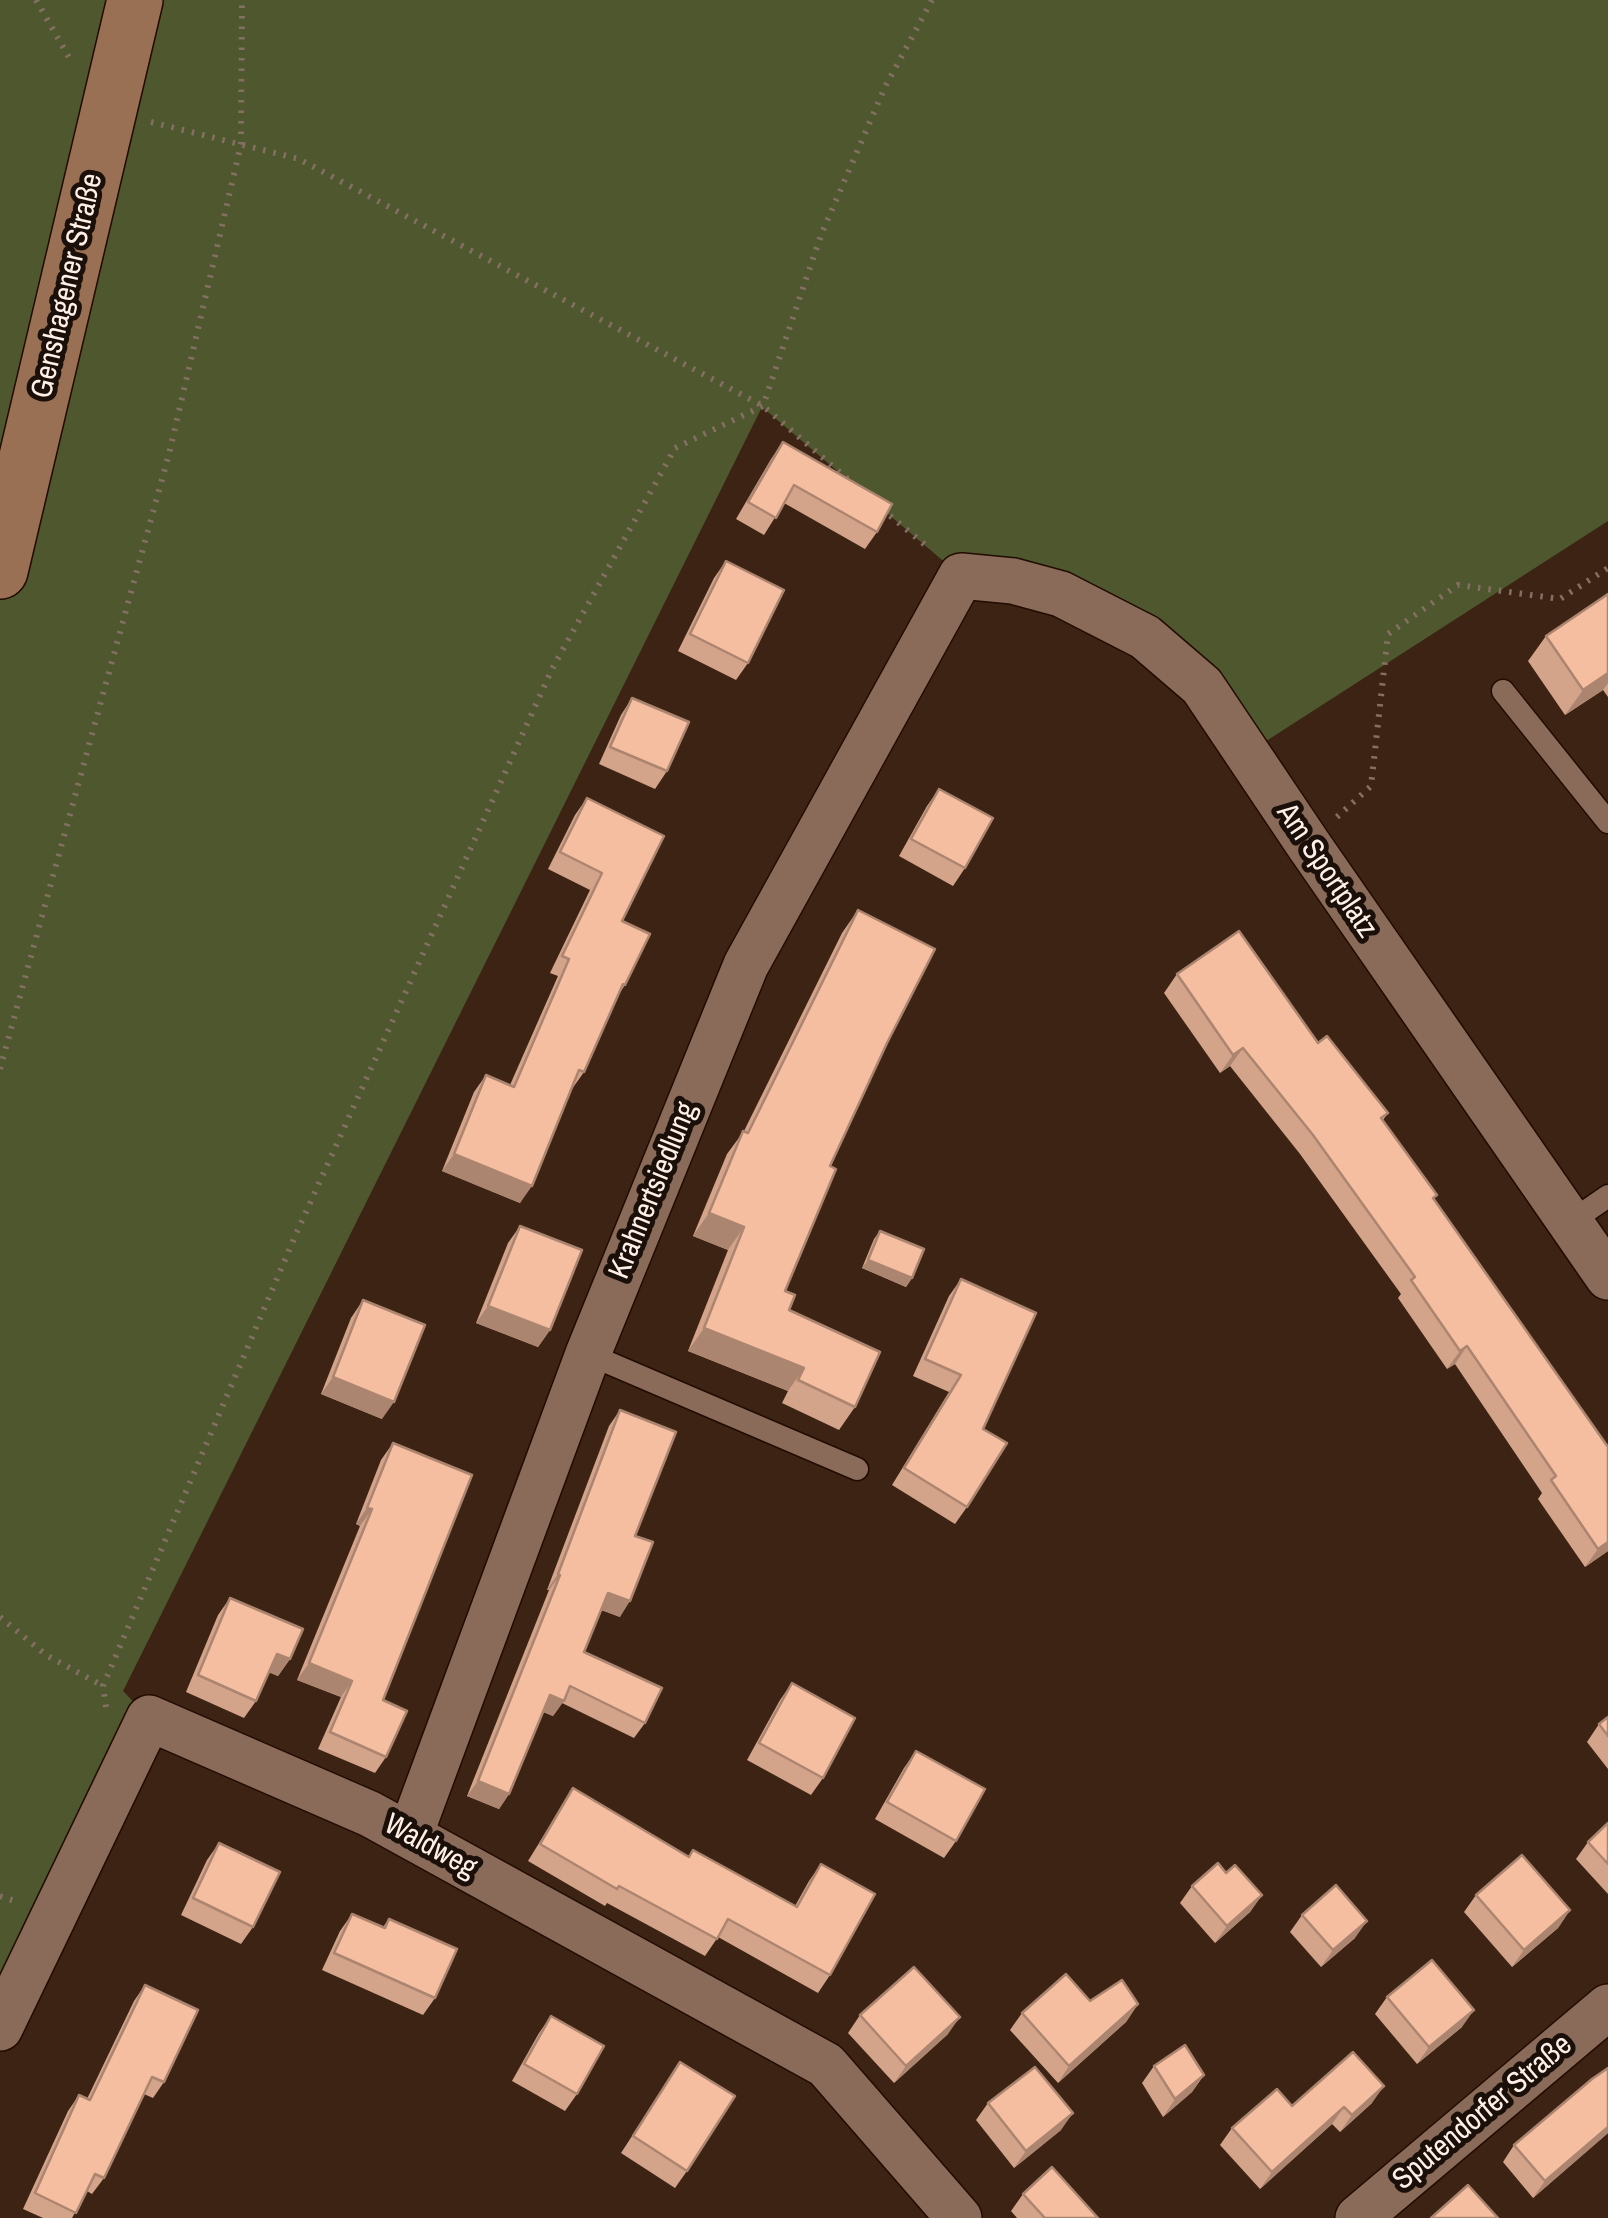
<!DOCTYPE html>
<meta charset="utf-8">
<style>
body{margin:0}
canvas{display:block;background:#3c2314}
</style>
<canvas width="1608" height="2218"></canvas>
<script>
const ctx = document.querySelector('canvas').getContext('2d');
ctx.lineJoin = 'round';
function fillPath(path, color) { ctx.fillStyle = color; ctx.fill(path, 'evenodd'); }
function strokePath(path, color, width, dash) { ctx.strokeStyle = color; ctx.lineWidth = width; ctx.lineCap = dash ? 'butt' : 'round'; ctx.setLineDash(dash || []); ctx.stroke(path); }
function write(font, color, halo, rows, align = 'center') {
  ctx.font = font + ' "Archivo Narrow",sans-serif'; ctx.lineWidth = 10; ctx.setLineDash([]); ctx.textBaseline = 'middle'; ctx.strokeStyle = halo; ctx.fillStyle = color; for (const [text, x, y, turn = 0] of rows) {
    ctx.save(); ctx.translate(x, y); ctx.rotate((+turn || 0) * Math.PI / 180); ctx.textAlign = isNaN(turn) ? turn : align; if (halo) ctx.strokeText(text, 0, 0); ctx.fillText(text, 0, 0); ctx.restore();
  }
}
const green = new Path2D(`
 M0,0h1608v521l-362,233 -101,-117 -184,-61 -199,-169 -639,1284 26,27 -149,311z`);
const path = new Path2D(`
 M36,0l35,61
 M151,122l148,37 464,247 87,75
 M882,509l48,40
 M1337,817l34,-31 17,-152 70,-49 102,14 48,-31
 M0,1069l169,-615 72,-310 1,-144
 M0,1617l46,38 57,31
 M106,1707l-3,-21 193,-452 256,-565 123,-221 88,-42 58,-171 64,-148 47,-87
 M0,1896l18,6`);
const service = new Path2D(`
 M1503,691l105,131
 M1569,1223l39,-27
 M588,1354l269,115`);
const minor = new Path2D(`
 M410,1835l178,-481 158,-389 215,-389 52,5 48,13 84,43 57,49 106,158 300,433
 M0,2028l149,-310 221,96 456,251 133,153
 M1358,2218l250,-211`);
const secondary = new Path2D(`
 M0,571l135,-571`);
const wall = new Path2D(`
 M783,442l94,90 -12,17 -81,-46 -20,32 -28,-16 35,-60z
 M726,561l22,102 -12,17 -58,-29 36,-73z
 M1608,594v103l-5,-7 -38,25 -37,-54 18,-25z
 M632,698l35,73 -12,18 -56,-25 22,-49z
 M939,789l26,79 -12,18 -54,-30 28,-50z
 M587,798l35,123 3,64 -6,9 -35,78 -12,17 -52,114 -78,-32 32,-79 12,-17 24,10 48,-109 -8,-3 40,-83 -42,-21 27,-54z
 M858,910l29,133 -57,123 -45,125 4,19 66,97 -16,23 -57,-27 6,-12 -100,-40 40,-101 -35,-14 34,-82 17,-23 98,-198z
 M1177,974l141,69 70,70 -5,7 51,80 174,351 -23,16 -47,-68 4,-6 -87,-129 -8,5 -49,-71 3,-4 -101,-140 -70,-88 -10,7 -56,-80z
 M520,1226l30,104 -12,17 -62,-24 32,-80z
 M880,1231l32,47 -6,9 -44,-19 12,-29z
 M961,1279l22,150 -16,78 -12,17 -63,-39 57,-93 -36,-16 36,-80z
 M363,1300l19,119 -61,-25 30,-76z
 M620,1410l15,126 -15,81 -19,-7 -17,42 61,71 -11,15 -72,-35 -9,13 -10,-4 -34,82 -10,15 -32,-13 82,-206h-2l62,-164z
 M393,1443l-10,257 3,57 -11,16 -57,-24 23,-52 -44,-17 63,-154 -4,-2 25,-64z
 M230,1598l60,61 -12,17 -9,-4 -13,29 -12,17 -58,-26 32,-77z
 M792,1683l31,95 -12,17 -64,-35 33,-60z
 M1608,1717v52l-21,-27 12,-18z
 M916,1751l40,90 -12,17 -69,-39 29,-51z
 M573,1788l115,69 5,-7 102,56 14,-25 12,-17 9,111 -12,18 -100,-56 -13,19 -98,-53 -2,3 -77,-45z
 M1608,1823v71l-32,-35 12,-17z
 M219,1843l34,84 -12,17 -60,-29 26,-55z
 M1192,1886l70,9 -12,17 -35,31 -35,-40z
 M1476,1895l94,15 -12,18 -46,39 -48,-55z
 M352,1914l31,13 6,-8 46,79 -12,17 -101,-45 18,-39z
 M1302,1915l53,23 -34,29 -31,-35z
 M145,1985l19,97 -11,16 -9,-4 -40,84 -12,16 -5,-3 -15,27h-29l-20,-9 45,-98 11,-16 8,4 47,-98z
 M1387,1997l75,30 -45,37 -42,-50z
 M1090,2001l48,3 -12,18 -68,61 -48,-53 12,-17z
 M860,2015l88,19 -54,49 -46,-50z
 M551,2016l26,78 -12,17 -53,-30 27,-48z
 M680,2062l7,109 -12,17 -54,-35z
 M1154,2066l50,9 -12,17 -29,25 -21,-34z
 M988,2103l73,27 -47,38 -38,-48z
 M1372,2103l-32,29 -8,-8 -72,65 -40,-44 12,-17 60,-22z
 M1608,2133l-75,65 -30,-36 11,-17z
 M1023,2194l75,24h-81l-6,-7z`);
const shadedWall = new Path2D(`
 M1608,673v10l-5,7 -38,25 18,-25z
 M1243,1048l-13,18 -10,7 13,-18z
 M454,1154l78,32 -12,17 -78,-32z
 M709,1213l35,14 -16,23 -35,-14z
 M868,1260l44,18 -6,9 -44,-19z
 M488,1306l62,24 -12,17 -62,-24z
 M704,1328l100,40 -16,23 -100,-40z
 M1467,1346l-12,18 -8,5 13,-18z
 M333,1377l61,25 -12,17 -61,-25z
 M367,1508l5,1 -12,17 -4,-2z
 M1608,1542v9l-23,16 13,-18z
 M558,1574l2,1 -11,15h-2z
 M608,1593l22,8 -10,16 -23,-9z
 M277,1654l13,5 -12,17 -13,-5z
 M309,1663l43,18 -11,16 -44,-17z
 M550,1695l14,6 -11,15 -14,-6z
 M478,1781l31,13 -10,15 -32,-13z
 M1262,1895l-12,17 -35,31 12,-17z
 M1570,1910l-12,18 -46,39 12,-17z
 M1367,1921l-12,17 -34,29 12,-17z
 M1138,2004l-12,18 -68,61 11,-17z
 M1474,2010l-12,17 -45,37 12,-17z
 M960,2017l-12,17 -54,49 12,-17z
 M1204,2075l-12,17 -29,25 12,-18z
 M1384,2086l-12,17 -32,29 12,-17z
 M1344,2107l-12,17 -72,65 12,-17z
 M1073,2113l-12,17 -47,38 12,-17z
 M1608,2127v6l-75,65 12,-17z`);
const building = new Path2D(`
 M783,442l109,62 -15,28 -83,-47 -18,33 -28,-16z
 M726,561l58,29 -36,73 -58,-29z
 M1608,594v79l-25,17 -37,-54z
 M632,698l57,24 -22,49 -57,-24z
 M939,789l54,29 -28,50 -54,-29z
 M587,798l77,38 -42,85 28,13 -25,51 -2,-1 -39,88 -5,-2 -47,116 -78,-32 32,-79 28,12 55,-128 -7,-3 40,-83 -42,-21z
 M858,910l77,39 -48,94 -57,123 6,3 -51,122 10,4 -6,15 91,42 -25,55 -57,-27 6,-12 -100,-40 40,-101 -35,-14 34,-82 5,2z
 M1239,931l79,112 9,-7 61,77 -7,5 56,77 -4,3 175,249v95l-10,7 -47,-69 5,-4 -89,-130 -7,5 -49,-71 4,-3 -102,-142 -70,-87 -10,7 -56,-81z
 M520,1226l62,24 -32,80 -62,-24z
 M880,1231l44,18 -12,29 -44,-18z
 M961,1279l75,34 -53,116 24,14 -40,64 -63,-39 57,-93 -36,-16z
 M363,1300l62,25 -31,77 -61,-25z
 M620,1410l56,22 -41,104 18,6 -23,59 -22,-8 -24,59 78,36 -17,35 -75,-37 -6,15 -14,-6 -41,99 -31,-13 82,-206 -2,-1z
 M393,1443l79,32 -89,225 24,11 -21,46 -56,-25 22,-51 -43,-18 63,-154 -5,-1z
 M230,1598l73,31 -13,30 -13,-5 -21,47 -58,-26z
 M792,1683l63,35 -32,60 -64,-35z
 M1608,1717v19l-9,-12z
 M916,1751l69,38 -29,52 -69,-39z
 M573,1788l116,69 4,-7 104,57 24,-43 54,30 -45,81 -102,-56 -11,20 -98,-53 -2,3 -77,-45z
 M1608,1823v41l-20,-22z
 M219,1843l61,29 -27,55 -60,-29z
 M1522,1855l48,55 -46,40 -48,-55z
 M1218,1863l8,10 9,-8 27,30 -35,31 -35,-40z
 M1336,1885l31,36 -34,29 -31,-35z
 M352,1914l33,14 4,-9 68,30 -22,49 -101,-45z
 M1432,1960l42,50 -45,37 -42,-50z
 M914,1967l46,50 -54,49 -46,-51z
 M1066,1974l24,27 32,-21 16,24 -69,62 -47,-53z
 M145,1985l53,25 -34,72 -12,-5 -48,101 -9,-4 -19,39 -41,-20 44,-98 11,5z
 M551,2016l53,30 -27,48 -53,-30z
 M1185,2045l19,30 -29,24 -21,-33z
 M1353,2052l31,34 -32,29 -8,-8 -72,65 -40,-44 45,-39 15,17z
 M680,2062l55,34 -48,75 -54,-35z
 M1035,2067l38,46 -47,38 -38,-48z
 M1608,2068v59l-63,54 -31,-36 78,-66z
 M1052,2167l46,51h-53l-22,-24z
 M1468,2185l30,33h-67z`);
const streetNames = [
 ["Genshagener Straße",68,286,-77],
 ["Am Sportplatz",1326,871,56],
 ["Krahnertsiedlung",654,1191,-68],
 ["Waldweg",430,1847,29],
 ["Sputendorfer Straße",1483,2113,-40]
];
fillPath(green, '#4e572d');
strokePath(service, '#220b00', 25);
strokePath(minor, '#220b00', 48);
strokePath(secondary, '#220b00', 58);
strokePath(path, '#846f63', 6, [2.5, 8]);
strokePath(service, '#8a6b5a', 22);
strokePath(minor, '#8a6b5a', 45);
strokePath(secondary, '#9a7055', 55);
fillPath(wall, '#d3a38a');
fillPath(shadedWall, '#ac8570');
fillPath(building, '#f5bea0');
strokePath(building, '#ac8570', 2.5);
write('30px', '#fef0e8', '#1b1009', streetNames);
</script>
